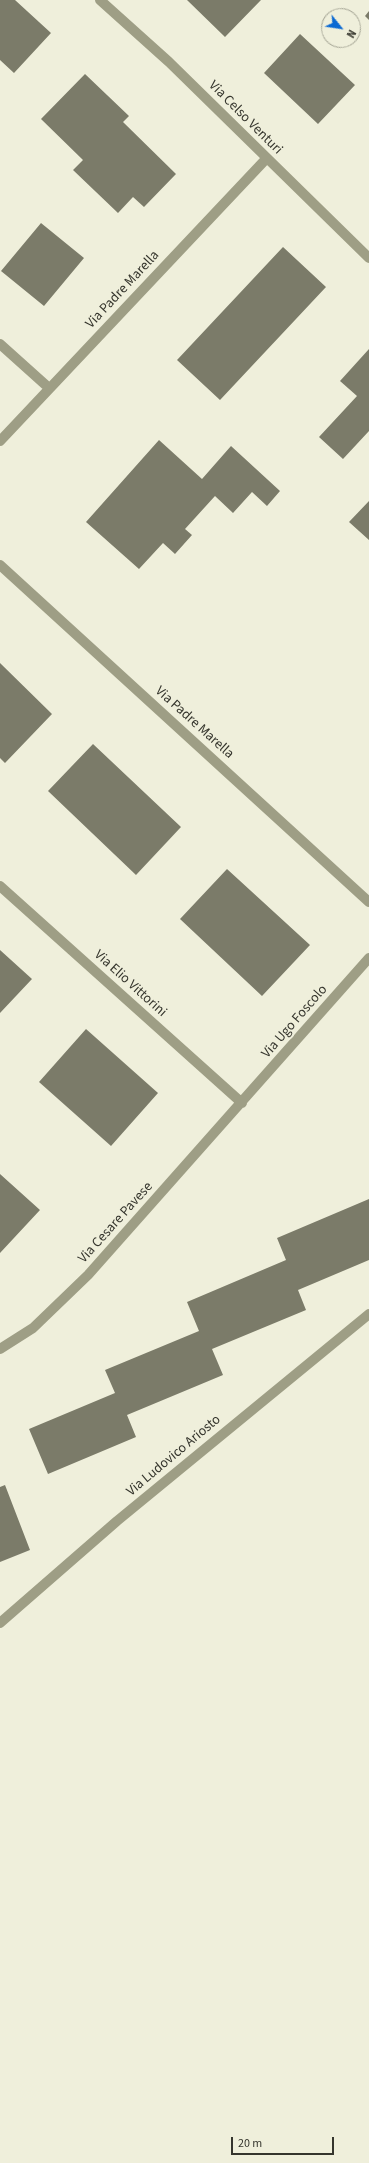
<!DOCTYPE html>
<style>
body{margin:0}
#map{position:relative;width:369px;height:2163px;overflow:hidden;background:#efefdb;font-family:"Source Sans 3",sans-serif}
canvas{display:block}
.north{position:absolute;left:321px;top:8px;width:40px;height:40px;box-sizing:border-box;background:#efefdb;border:1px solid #a5a595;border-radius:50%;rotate:120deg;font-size:11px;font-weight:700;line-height:16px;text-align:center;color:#35352d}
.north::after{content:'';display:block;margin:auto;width:14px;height:18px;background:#0b69d2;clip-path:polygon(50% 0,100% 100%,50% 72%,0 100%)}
.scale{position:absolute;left:231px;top:2137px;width:103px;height:18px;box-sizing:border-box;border:2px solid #35352d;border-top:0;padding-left:5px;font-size:12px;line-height:14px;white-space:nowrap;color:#35352d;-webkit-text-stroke:3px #efefdb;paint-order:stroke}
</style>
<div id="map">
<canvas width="369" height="2163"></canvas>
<div class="north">N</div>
<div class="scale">20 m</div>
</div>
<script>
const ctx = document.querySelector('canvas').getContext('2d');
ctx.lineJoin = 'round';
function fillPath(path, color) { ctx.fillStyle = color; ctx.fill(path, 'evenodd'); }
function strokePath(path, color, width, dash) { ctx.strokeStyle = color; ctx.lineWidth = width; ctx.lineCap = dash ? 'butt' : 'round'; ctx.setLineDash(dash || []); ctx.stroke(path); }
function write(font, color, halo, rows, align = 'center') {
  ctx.font = font + ' "Source Sans 3",sans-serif'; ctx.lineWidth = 4; ctx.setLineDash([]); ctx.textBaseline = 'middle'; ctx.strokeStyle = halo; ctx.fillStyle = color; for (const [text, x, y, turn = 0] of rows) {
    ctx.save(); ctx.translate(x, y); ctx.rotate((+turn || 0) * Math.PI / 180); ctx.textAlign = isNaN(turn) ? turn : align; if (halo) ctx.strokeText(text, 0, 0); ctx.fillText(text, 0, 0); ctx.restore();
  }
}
const building = new Path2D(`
 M0,0h15l36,33 -37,40 -14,-13z
 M187,0h74l-36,37z
 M369,11v9l-4,-4z
 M300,34l55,51 -37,39 -54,-51z
 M85,74l44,42 -6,6 53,52 -32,33 -11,-10 -15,16 -45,-43 10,-10 -42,-41z
 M41,223l43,35 -40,48 -43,-35z
 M283,247l43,40 -106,113 -43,-40z
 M369,349v82l-26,28 -24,-22 38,-41 -17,-15z
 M159,440l43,39 29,-33 49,45 -13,15 -15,-14 -19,21 -18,-17 -30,33 7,6 -17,19 -12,-11 -24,26 -53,-47z
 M369,501v39l-20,-18z
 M0,663l52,51 -47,49 -5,-5z
 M93,744l88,83 -45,48 -88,-84z
 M227,869l83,76 -48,51 -82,-77z
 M0,950l32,29 -32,34z
 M86,1029l72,64 -47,53 -72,-64z
 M0,1174l40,36 -40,43z
 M369,1199v61l-71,30 8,20 -94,39 11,26 -96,40 9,22 -88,37 -19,-45 86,-36 -10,-23 94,-39 -12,-29 99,-42 -9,-22z
 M5,1485l25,65 -30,12v-75z`);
const minor = new Path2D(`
 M100,0l69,62 200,196
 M0,344l49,44
 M0,441l266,-282
 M0,565l369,337
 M0,886l242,217
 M0,1349l33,-21 55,-53 281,-317
 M0,1623l117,-102 252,-207`);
const streetNames = [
 ["Via Celso Venturi",245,118,45],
 ["Via Padre Marella",123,290,-47],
 ["Via Padre Marella",194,723,42],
 ["Via Elio Vittorini",130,984,42],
 ["Via Ugo Foscolo",295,1022,-49],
 ["Via Cesare Pavese",116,1223,-48],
 ["Via Ludovico Ariosto",174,1456,-40]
];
fillPath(building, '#7b7b69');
strokePath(minor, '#9e9e85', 10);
write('14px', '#35352d', '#efefdb', streetNames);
</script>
